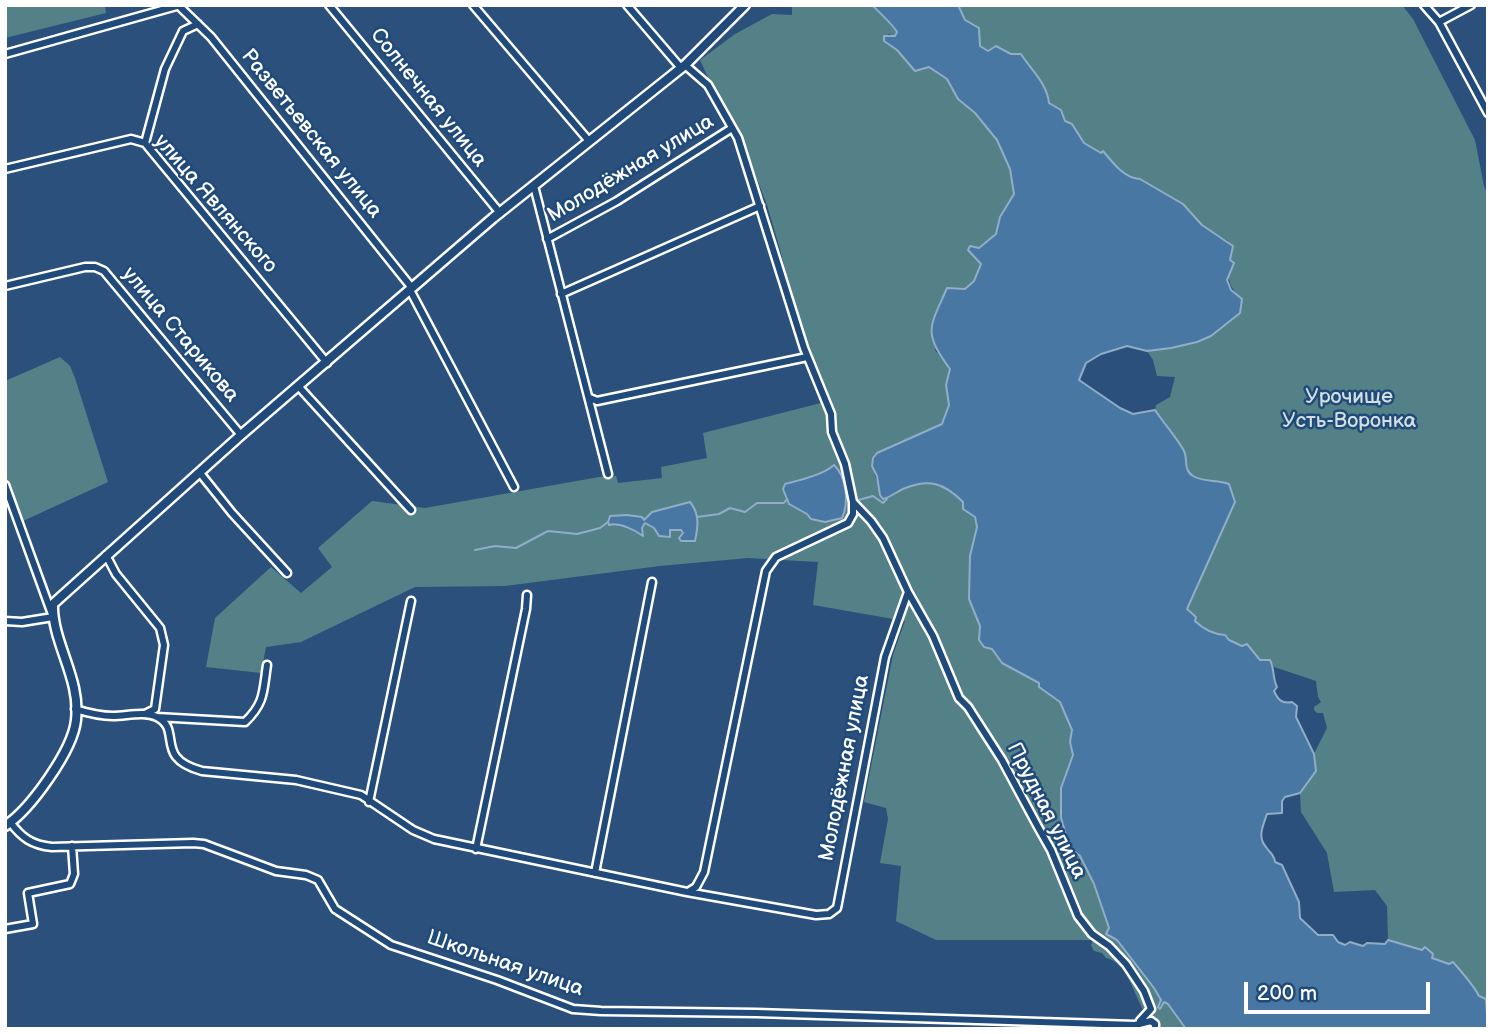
<!DOCTYPE html>
<meta charset="utf-8">
<style>
body{margin:0}
#map{position:relative;width:1493px;height:1034px;overflow:hidden;background:#2c507c;font-family:"Balsamiq Sans",sans-serif}
canvas{display:block}
.frame{position:absolute;inset:0;border:7px solid #fff;pointer-events:none}
.scale{position:absolute;left:1244px;top:982px;width:186px;height:32px;box-sizing:border-box;border:4px solid #fff;border-top:0;padding-left:9px;font-size:21px;line-height:24px;white-space:nowrap;color:#fff;-webkit-text-stroke:5px #1f4a7a;paint-order:stroke}
</style>
<div id="map">
<canvas width="1493" height="1034"></canvas>
<div class="frame"></div>
<div class="scale">200 m</div>
</div>
<script>
const ctx = document.querySelector('canvas').getContext('2d');
ctx.lineJoin = 'round';
function fillPath(path, color) { ctx.fillStyle = color; ctx.fill(path, 'evenodd'); }
function strokePath(path, color, width, dash) { ctx.strokeStyle = color; ctx.lineWidth = width; ctx.lineCap = dash ? 'butt' : 'round'; ctx.setLineDash(dash || []); ctx.stroke(path); }
function write(font, color, halo, rows, align = 'center') {
  ctx.font = font + ' "Balsamiq Sans",sans-serif'; ctx.lineWidth = 5; ctx.setLineDash([]); ctx.textBaseline = 'middle'; ctx.strokeStyle = halo; ctx.fillStyle = color; for (const [text, x, y, turn = 0] of rows) {
    ctx.save(); ctx.translate(x, y); ctx.rotate((+turn || 0) * Math.PI / 180); ctx.textAlign = isNaN(turn) ? turn : align; if (halo) ctx.strokeText(text, 0, 0); ctx.fillText(text, 0, 0); ctx.restore();
  }
}
const green = new Path2D(`
 M5,5h100l1,8 -101,25z
 M792,5h80l25,27 -2,4 -7,-2 -4,7 13,9 18,21 14,-4 18,12 11,20 17,14 22,27 13,29 4,25 -14,23 -4,17 -17,14 2,16 -7,17 -9,8 -30,61 15,19 -4,16 3,20 -7,19 -65,29c-10,13 2,33 10,45 31,-18 49,-22 77,4l-1,7 12,8 2,10 -7,29 -1,43 11,27 -1,14 13,9 10,14 37,20v4l21,15 13,28 -3,12 3,13 -12,33v30l9,30 10,8 14,28 15,44 -2,6 10,6 37,48 7,13 7,3 18,25h-56l4,-10 10,-8c-10,-16 -17,-49 -38,-53l-4,-5 -8,-2 -3,-6 2,-5h-157l-40,-19 5,-55 -21,-3 8,-44 -2,-11 -22,-6 29,-147 12,-34 -92,-16 5,-43 -70,-4 -88,8 -155,20 -90,1 -114,55 -35,5 -5,26 -55,-6 9,-49 56,-51 30,26 31,-26 -14,-19 54,-47 53,7 174,-31 17,-1 2,7 44,-5 -1,-11 46,-9 -4,-25 118,-30 -17,-41 7,-3 -21,-56v-12l-10,-42 -13,-44 -22,-57 -33,-62 -12,-26 35,-26 37,-20 20,1z
 M958,5h444l11,14 62,121 9,46 4,9v815l-12,-21 -8,-6 -8,-13 -25,-10 -13,-10 -34,-10 -1,-34 -12,-16 -41,2 -7,-39 -26,-41 -1,-19 16,-22 -2,-17 13,-26 -4,-15h-6l-3,-3v-3l7,-5 -3,-5 -2,-16 -42,-14 -4,-7h-10l-6,-9 -53,-24 -6,-6 1,-4 -9,-8 48,-107 -24,-20 -20,-7 -5,-9 -2,-14 -29,-42 1,-5 14,-8 5,-20 -18,-1 -4,-16 -6,-9c36,-5 66,-11 93,-38l2,-14c-23,-20 -8,-31 -14,-58l-26,-16 -19,-21 -43,-25c-16,-1 -27,-16 -37,-27l-2,1 -17,-10 -12,-19 -7,-3 -4,-11 -12,-7c-2,-20 -18,-33 -28,-48l-10,-1 -10,-7 -13,4 -8,-5 -1,-18 -14,-8z
 M60,357l10,9 5,12 33,104 -85,39 -18,-47v-93z`);
const water = new Path2D(`
 M872,5h86l7,15 14,8 1,18 8,5 8,-5 15,8h10c10,16 26,29 28,49l12,7 4,11 7,3 12,19 17,10 2,-2c10,12 21,27 37,28l43,25 19,21 31,21 -3,14 4,3 -7,17 4,10 11,9 -2,14 -29,23 -14,6 -26,6 -24,3 -20,-5 -26,8 -15,9 -7,17 41,28 13,6 22,-4c7,11 23,29 29,41 4,8 -1,19 9,25 12,7 24,3 36,8l6,18 -48,107 9,8 -1,4c8,8 18,13 30,14l4,5 13,6 5,-2 13,16h10c5,10 2,17 7,27l-3,4c4,9 8,13 18,11l5,4 -1,11 18,37 2,17 -16,22 -15,4 -3,4v12l-15,1c-4,12 -10,23 -1,33 4,6 8,7 9,15l7,3 17,37 1,16 18,17h15l5,7 7,3 5,-3 13,4 4,-3 18,1 3,-4 34,10 3,-3 8,7 -1,4 17,6 4,-2c7,8 22,25 26,34l7,3 2,30h-302l-18,-25 -4,-2 -4,7 -2,-2 3,-7 -7,-12 -37,-48 -11,-6 3,-6 -15,-44 -14,-28 -10,-8 -9,-30v-30l12,-33 -3,-13 2,-12 -12,-28 -21,-15v-4l-37,-20 -10,-14 -8,-2 -5,-7 1,-14 -11,-27 1,-43 7,-29 -2,-10 -12,-8v-7c-19,-19 -34,-24 -60,-13 -7,3 -12,8 -20,10l-3,-4 -3,-19 -5,-10 1,-8 4,-5 65,-29 7,-19 -3,-20 4,-16c-28,-37 -20,-42 -3,-81l18,1 9,-8 7,-17 -13,-14 2,-4 9,2 17,-14 4,-17 14,-23 -4,-25 -13,-29 -22,-27 -17,-14 -11,-20 -18,-12 -14,4 -18,-21 -13,-9v-5h11l2,-4c-4,-7 -18,-20 -25,-27z
 M834,465c13,12 15,38 8,53l-17,4 -14,-3 -4,-5 -18,-10 -6,-15 2,-5c15,-4 38,-9 49,-19z
 M690,502c10,12 8,25 5,39h-14l-2,-3 4,-5 -2,-3h-11v7l-11,-1 -5,-8 -9,-5 -3,5 1,8c-8,-6 -24,-14 -34,-11l-1,-3 2,-6 17,-1 15,2 2,3 8,-8z`);
const stream = new Path2D(`
 M855,501l18,-5 10,7 4,-4
 M697,517l22,-3 11,-6 15,4 12,-9h27l3,-4
 M475,550l20,-4 21,2 32,-17 29,3 23,-6 8,-6`);
const minor = new Path2D(`
 M178,5l33,32 201,251
 M329,5l171,208
 M473,5l116,136
 M627,5l54,63
 M1424,5l15,17 49,91
 M1439,22l32,-17
 M5,54l175,-49
 M145,143l20,-74 18,-38 15,-7
 M5,169l126,-30 14,4 182,220
 M534,186l74,288
 M547,239l70,-38 115,-73
 M5,286l80,-19h10l9,4 137,164
 M410,290l104,197
 M561,294l199,-88
 M299,387l112,123
 M590,398l7,3 210,-44
 M200,473l32,40 55,60
 M5,485l48,132 -31,5 -17,-1
 M106,555l10,19 44,54 4,17 -9,64 -10,5
 M908,592l25,44 26,62 9,9 34,53 36,67 13,23 27,66 14,18 17,12 17,18 18,27 7,18 -11,12
 M75,709c13,4 25,7 38,7 14,0 31,-5 44,1 26,13 -4,41 45,54l94,9 65,15 52,35 21,9 253,53 129,23 13,-1 8,-6 48,-251 23,-65 -25,-54 -12,-17 -18,-19 -8,-38 -13,-32 -1,-18 -27,-66 -66,-210 -30,-53 -23,-20
 M157,717l88,5c20,-19 18,-31 22,-57
 M369,802l42,-201
 M10,822c12,16 22,23 42,25l141,-4 11,1 72,27 30,4 12,5 17,29 56,36 106,35 76,29 28,2 155,2 379,12 16,-4 4,3v5
 M476,849l50,-240 1,-14
 M595,873l57,-291
 M688,892l8,-5 8,-15 62,-301 10,-14 72,-34 5,-9v-12
 M5,929l28,-5 -5,-31 42,-9 4,-10 -2,-28`);
const tertiary = new Path2D(`
 M5,826c25,-16 68,-76 71,-106 1,-9 0,-23 -2,-32 -6,-28 -22,-56 -21,-84l188,-169 252,-217 192,-153 60,-60`);
const streetNames = [
 ["Солнечная улица",428,98,51],
 ["Разветьевская улица",311,134,51],
 ["Молодёжная улица",631,169,-31],
 ["улица Являнского",215,204,49],
 ["улица Старикова",180,335,50],
 ["Молодёжная улица",845,768,-79],
 ["Прудная улица",1046,811,63],
 ["Школьная улица",505,964,19]
];
const parkNames = [
 ["Урочище",1349,398],
 ["Усть-Воронка",1349,422]
];
fillPath(green, '#548088');
fillPath(water, '#4877a4');
strokePath(water, '#91adc8', 2);
strokePath(stream, '#91adc8', 2);
strokePath(minor, '#fff', 11);
strokePath(tertiary, '#fff', 13);
strokePath(minor, '#1f4a7a', 6);
strokePath(tertiary, '#1f4a7a', 8);
write('21px', '#fff', '#1f4a7a', streetNames);
write('21px', '#d4dfe1', '#1f4a7a', parkNames);
</script>
